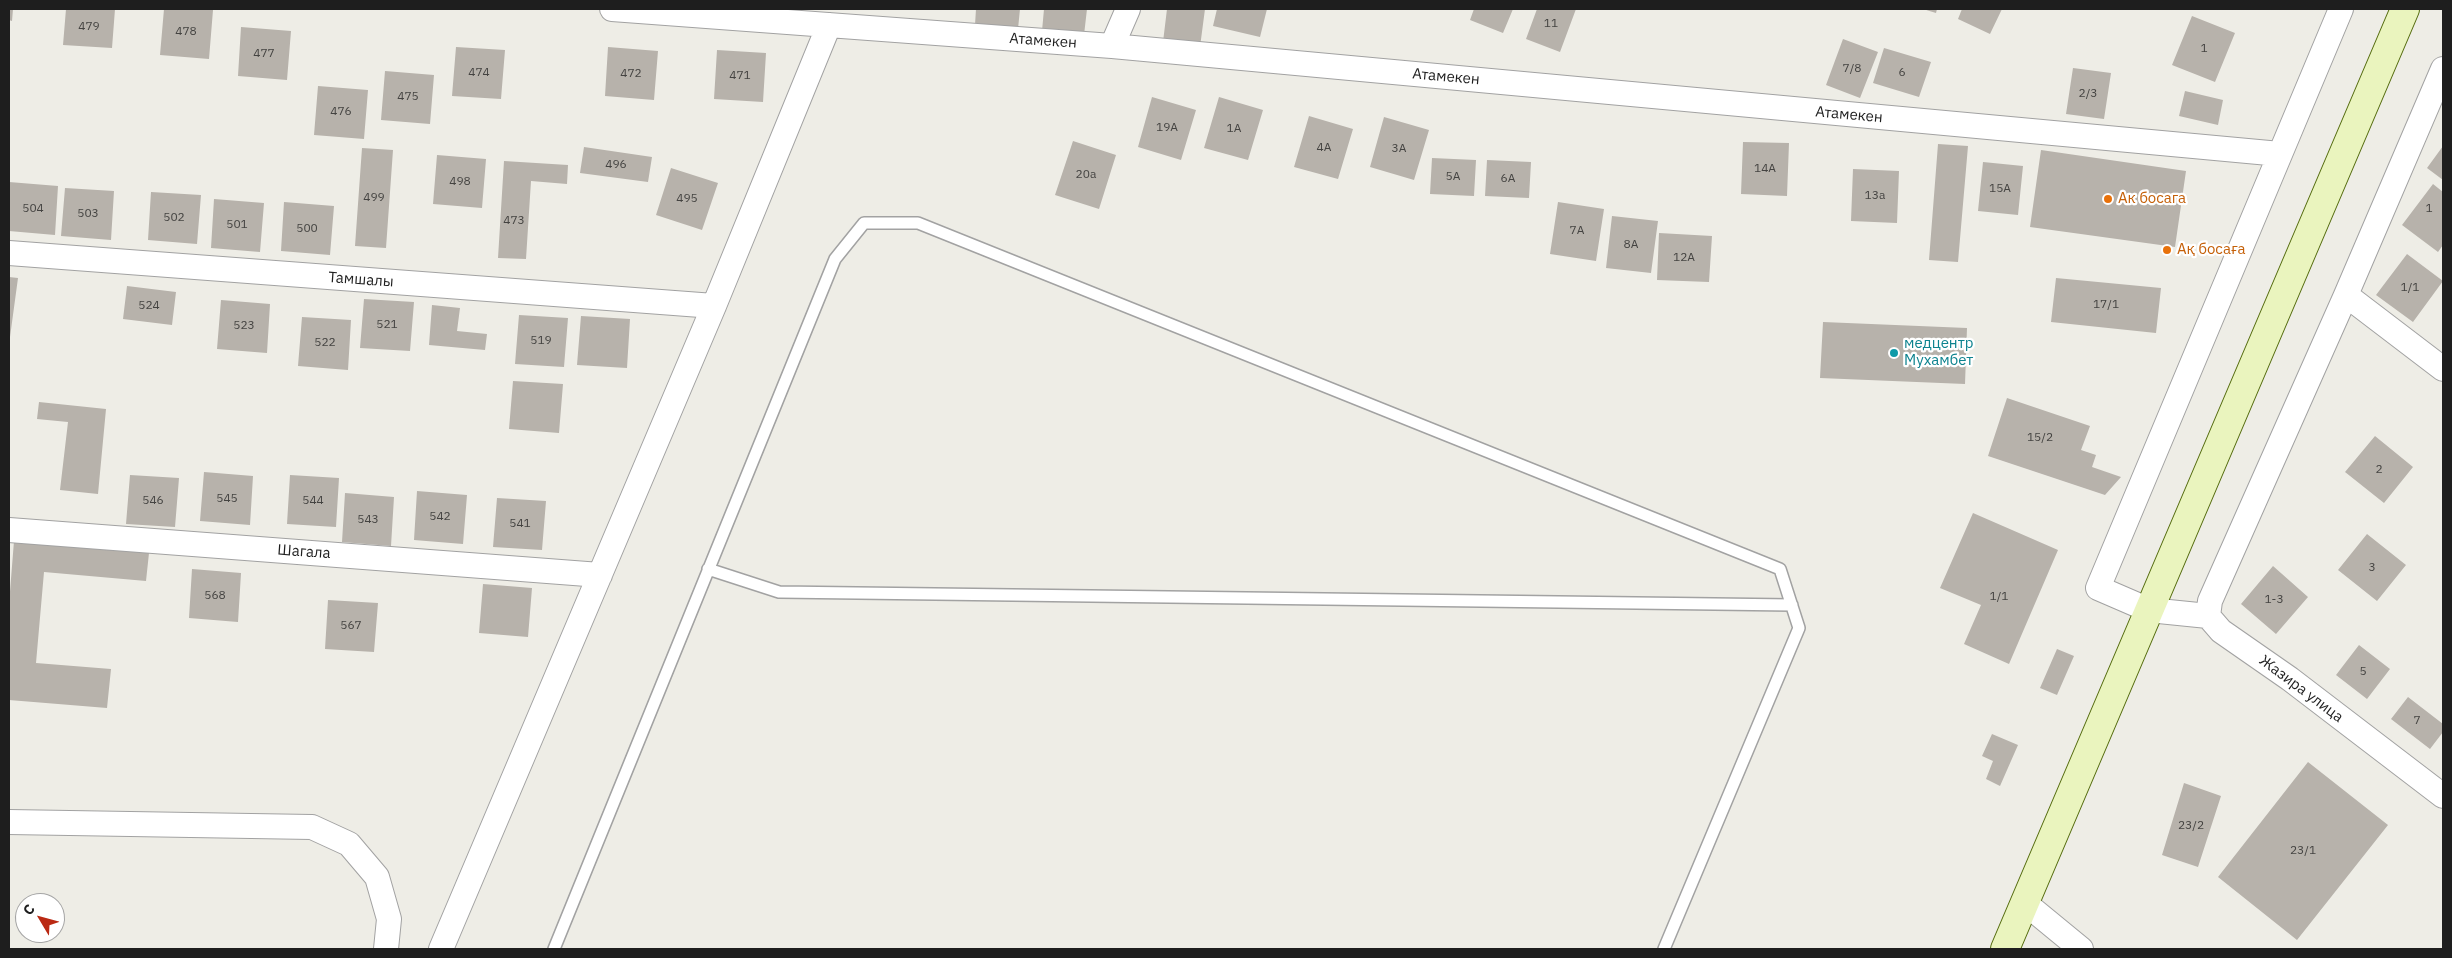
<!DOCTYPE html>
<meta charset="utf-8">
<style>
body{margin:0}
#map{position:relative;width:2452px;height:958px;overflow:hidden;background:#eeede6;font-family:"IBM Plex Sans",sans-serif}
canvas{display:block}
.frame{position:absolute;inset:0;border:10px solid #1e1e1e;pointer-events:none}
.north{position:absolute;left:15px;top:893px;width:50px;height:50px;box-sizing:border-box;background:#fff;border:1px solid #a5a5a5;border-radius:50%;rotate:307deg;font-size:14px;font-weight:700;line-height:20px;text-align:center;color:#1e1e1e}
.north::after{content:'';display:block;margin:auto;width:18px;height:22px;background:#ba2913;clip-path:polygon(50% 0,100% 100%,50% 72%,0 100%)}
</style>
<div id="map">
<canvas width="2452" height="958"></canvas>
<div class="frame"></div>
<div class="north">С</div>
</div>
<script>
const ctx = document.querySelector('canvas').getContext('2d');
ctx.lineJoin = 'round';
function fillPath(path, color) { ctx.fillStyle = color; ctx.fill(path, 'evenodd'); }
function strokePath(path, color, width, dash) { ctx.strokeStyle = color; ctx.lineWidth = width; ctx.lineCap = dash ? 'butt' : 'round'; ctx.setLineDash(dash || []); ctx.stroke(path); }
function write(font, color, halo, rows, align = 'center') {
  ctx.font = font + ' "IBM Plex Sans",sans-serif'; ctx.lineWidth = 4.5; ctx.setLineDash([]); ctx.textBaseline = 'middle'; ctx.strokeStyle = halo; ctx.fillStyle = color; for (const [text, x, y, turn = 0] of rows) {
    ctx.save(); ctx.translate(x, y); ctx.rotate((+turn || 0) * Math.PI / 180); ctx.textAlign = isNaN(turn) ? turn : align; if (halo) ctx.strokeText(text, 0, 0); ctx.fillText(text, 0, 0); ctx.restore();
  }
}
const building = new Path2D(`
 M9,9h4l-1,12 -3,-1z
 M66,9h49l-3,39 -49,-3z
 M164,9l49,1 -4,49 -49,-4z
 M976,9h44l-2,20 -43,-4z
 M1044,9h43l-3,26 -42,-4z
 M1167,9h38l-5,38 -37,-5z
 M1217,9h50l-7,28 -47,-11z
 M1474,9h39l-10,24 -33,-13z
 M1537,9h39l-16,43 -34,-13z
 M1923,9h14l-1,4z
 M1962,9h40l-12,25 -32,-15z
 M2192,16l43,17 -20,49 -43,-17z
 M241,27l50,4 -4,49 -49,-4z
 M1843,39l35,13 -18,46 -34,-13z
 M456,47l49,3 -4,49 -49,-3z
 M608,47l50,4 -4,49 -49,-4z
 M1884,48l47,14 -12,35 -46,-14z
 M717,50l49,3 -3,49 -49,-3z
 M2073,68l38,5 -7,46 -38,-5z
 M385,71l49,4 -4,49 -49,-4z
 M318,86l50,4 -4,49 -50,-4z
 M2185,91l38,9 -5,25 -39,-9z
 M1152,97l44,13 -15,50 -43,-13z
 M1219,97l44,13 -15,50 -44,-12z
 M1309,116l44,13 -15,50 -44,-12z
 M1384,117l45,13 -15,50 -44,-13z
 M1073,141l43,14 -17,54 -44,-14z
 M1743,142l46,1 -2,53 -46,-2z
 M1938,144l30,2 -10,116 -29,-2z
 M2443,146v34l-16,-12z
 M584,147l68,10 -4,25 -68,-9z
 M362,148l31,2 -7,98 -31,-2z
 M2041,150l145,21 -11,76 -145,-20z
 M437,155l49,4 -4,49 -49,-4z
 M1432,158l44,2 -2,36 -44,-2z
 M1487,160l44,2 -2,36 -44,-2z
 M504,161l64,4 -1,19 -36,-3 -5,78 -28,-1z
 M1983,162l40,4 -5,49 -40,-4z
 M671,168l47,15 -16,47 -46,-15z
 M1853,169l46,2 -2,52 -46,-2z
 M9,182l49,4 -3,49 -46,-4z
 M2433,184l10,8v53l-5,7 -36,-27z
 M65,188l49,3 -3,49 -50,-4z
 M151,192l50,3 -4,49 -49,-4z
 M214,199l50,4 -4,49 -49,-4z
 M284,202l50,4 -4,49 -49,-4z
 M1558,202l46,7 -8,52 -46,-7z
 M1612,216l46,5 -7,52 -45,-5z
 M1659,233l53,3 -3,46 -52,-2z
 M2407,254l36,27 -30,41 -37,-27z
 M9,277l9,1 -8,59h-1z
 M2056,278l105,10 -5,45 -105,-11z
 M127,286l49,6 -4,33 -49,-6z
 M364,299l50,3 -4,49 -50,-3z
 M221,300l49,4 -3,49 -50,-4z
 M432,305l28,3 -3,23 30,3 -2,16 -56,-5z
 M519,315l49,3 -4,49 -49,-3z
 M581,316l49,3 -3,49 -50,-3z
 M302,317l49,3 -3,50 -50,-4z
 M1823,322l144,6 -2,56 -145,-6z
 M513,381l50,3 -4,49 -50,-4z
 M2007,398l83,28 -9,24 15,5 -4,12 29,10 -16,18 -117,-39z
 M39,402l67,7 -8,85 -38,-4 8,-68 -31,-3z
 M2375,436l38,31 -29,36 -39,-31z
 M204,472l49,4 -3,49 -50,-4z
 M130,475l49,3 -4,49 -49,-3z
 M290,475l49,3 -3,49 -49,-3z
 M417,491l50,4 -4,49 -49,-4z
 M345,493l49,4 -3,49 -49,-4z
 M497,498l49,3 -4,49 -49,-3z
 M1973,513l85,37 -49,114 -45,-20 17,-39 -41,-17z
 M2367,534l39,31 -29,36 -39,-31z
 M14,541l135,12 -3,28 -102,-9 -8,91 75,6 -4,39 -98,-8v-96z
 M2273,566l35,31 -32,37 -35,-30z
 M192,569l49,4 -3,49 -49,-4z
 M483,584l49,4 -4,49 -49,-4z
 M328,600l50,3 -4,49 -49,-3z
 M2359,645l31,24 -23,30 -31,-24z
 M2057,649l17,7 -17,39 -17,-7z
 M2408,697l35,27v8l-13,17 -39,-30z
 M1992,734l26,11 -18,41 -14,-7 7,-18 -11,-5z
 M2308,762l80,63 -91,115 -79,-63z
 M2184,783l37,13 -23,71 -36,-12z`);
const lane = new Path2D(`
 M708,569l71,23 1013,13
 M554,949l281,-690 29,-36h54l862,346 19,59 -135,321`);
const street = new Path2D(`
 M612,9l500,37 1168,108
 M2341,9l-243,579 51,22 59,6 13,15 69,48 153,117
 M1112,46l16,-37
 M9,253l705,53
 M2346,295l97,74
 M9,530l591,45
 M2208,616l2,-15 136,-306 97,-226
 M9,822l303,5 37,17 28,33 12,42 -3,30
 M2025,903l56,46
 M441,949l273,-643 115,-281`);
const secondary = new Path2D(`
 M2005,949l400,-940`);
const markers = [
 [2108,199,5,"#e8710a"],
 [2167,250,5,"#e8710a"],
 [1894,353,5,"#0f9aa8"]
];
const numberNames = [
 ["11",1551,24],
 ["479",89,27],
 ["478",186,32],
 ["1",2204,49],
 ["477",264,54],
 ["7/8",1852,69],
 ["474",479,73],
 ["6",1902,73],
 ["472",631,74],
 ["471",740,76],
 ["2/3",2088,94],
 ["475",408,97],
 ["476",341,112],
 ["19А",1167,128],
 ["1А",1234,129],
 ["4А",1324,148],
 ["3А",1399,149],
 ["496",616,165],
 ["14А",1765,169],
 ["20а",1086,175],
 ["5А",1453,177],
 ["6А",1508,179],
 ["498",460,182],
 ["15А",2000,189],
 ["13а",1875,196],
 ["499",374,198],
 ["495",687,199],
 ["504",33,209],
 ["1",2429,209],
 ["503",88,214],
 ["502",174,218],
 ["473",514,221],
 ["501",237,225],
 ["500",307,229],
 ["7А",1577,231],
 ["8А",1631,245],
 ["12А",1684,258],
 ["1/1",2410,288],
 ["17/1",2106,305],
 ["524",149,306],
 ["521",387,325],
 ["523",244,326],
 ["519",541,341],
 ["522",325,343],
 ["15/2",2040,438],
 ["2",2379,470],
 ["545",227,499],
 ["546",153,501],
 ["544",313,501],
 ["542",440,517],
 ["543",368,520],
 ["541",520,524],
 ["3",2372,568],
 ["568",215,596],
 ["1/1",1999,597],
 ["1-3",2274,600],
 ["567",351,626],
 ["5",2363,672],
 ["7",2417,721],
 ["23/2",2191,826],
 ["23/1",2303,851]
];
const streetNames = [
 ["Атамекен",1043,41,4],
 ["Атамекен",1446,77,5],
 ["Атамекен",1849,115,5],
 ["Тамшалы",361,280,4],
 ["Шагала",304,552,4],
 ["Жазира улица",2301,689,37]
];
const foodNames = [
 ["Ак босага",2118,199],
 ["Ақ босаға",2177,250]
];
const cultureNames = [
 ["медцентр",1904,344],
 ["Мухамбет",1904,361]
];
fillPath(building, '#b7b2ab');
strokePath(lane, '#a2a2a2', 14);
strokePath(street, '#a2a2a2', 26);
strokePath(secondary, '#556c0f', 30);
strokePath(lane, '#fff', 11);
strokePath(street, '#fff', 24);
strokePath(secondary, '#eaf4be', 28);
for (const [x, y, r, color] of markers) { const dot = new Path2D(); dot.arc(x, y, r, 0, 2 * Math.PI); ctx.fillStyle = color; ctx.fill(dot); strokePath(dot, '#fff', 2); }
write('12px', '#444341', null, numberNames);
write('15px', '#1e1e1e', '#fff', streetNames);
write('15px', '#c56008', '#fff', foodNames, 'left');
write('15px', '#0d838f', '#fff', cultureNames, 'left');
</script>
